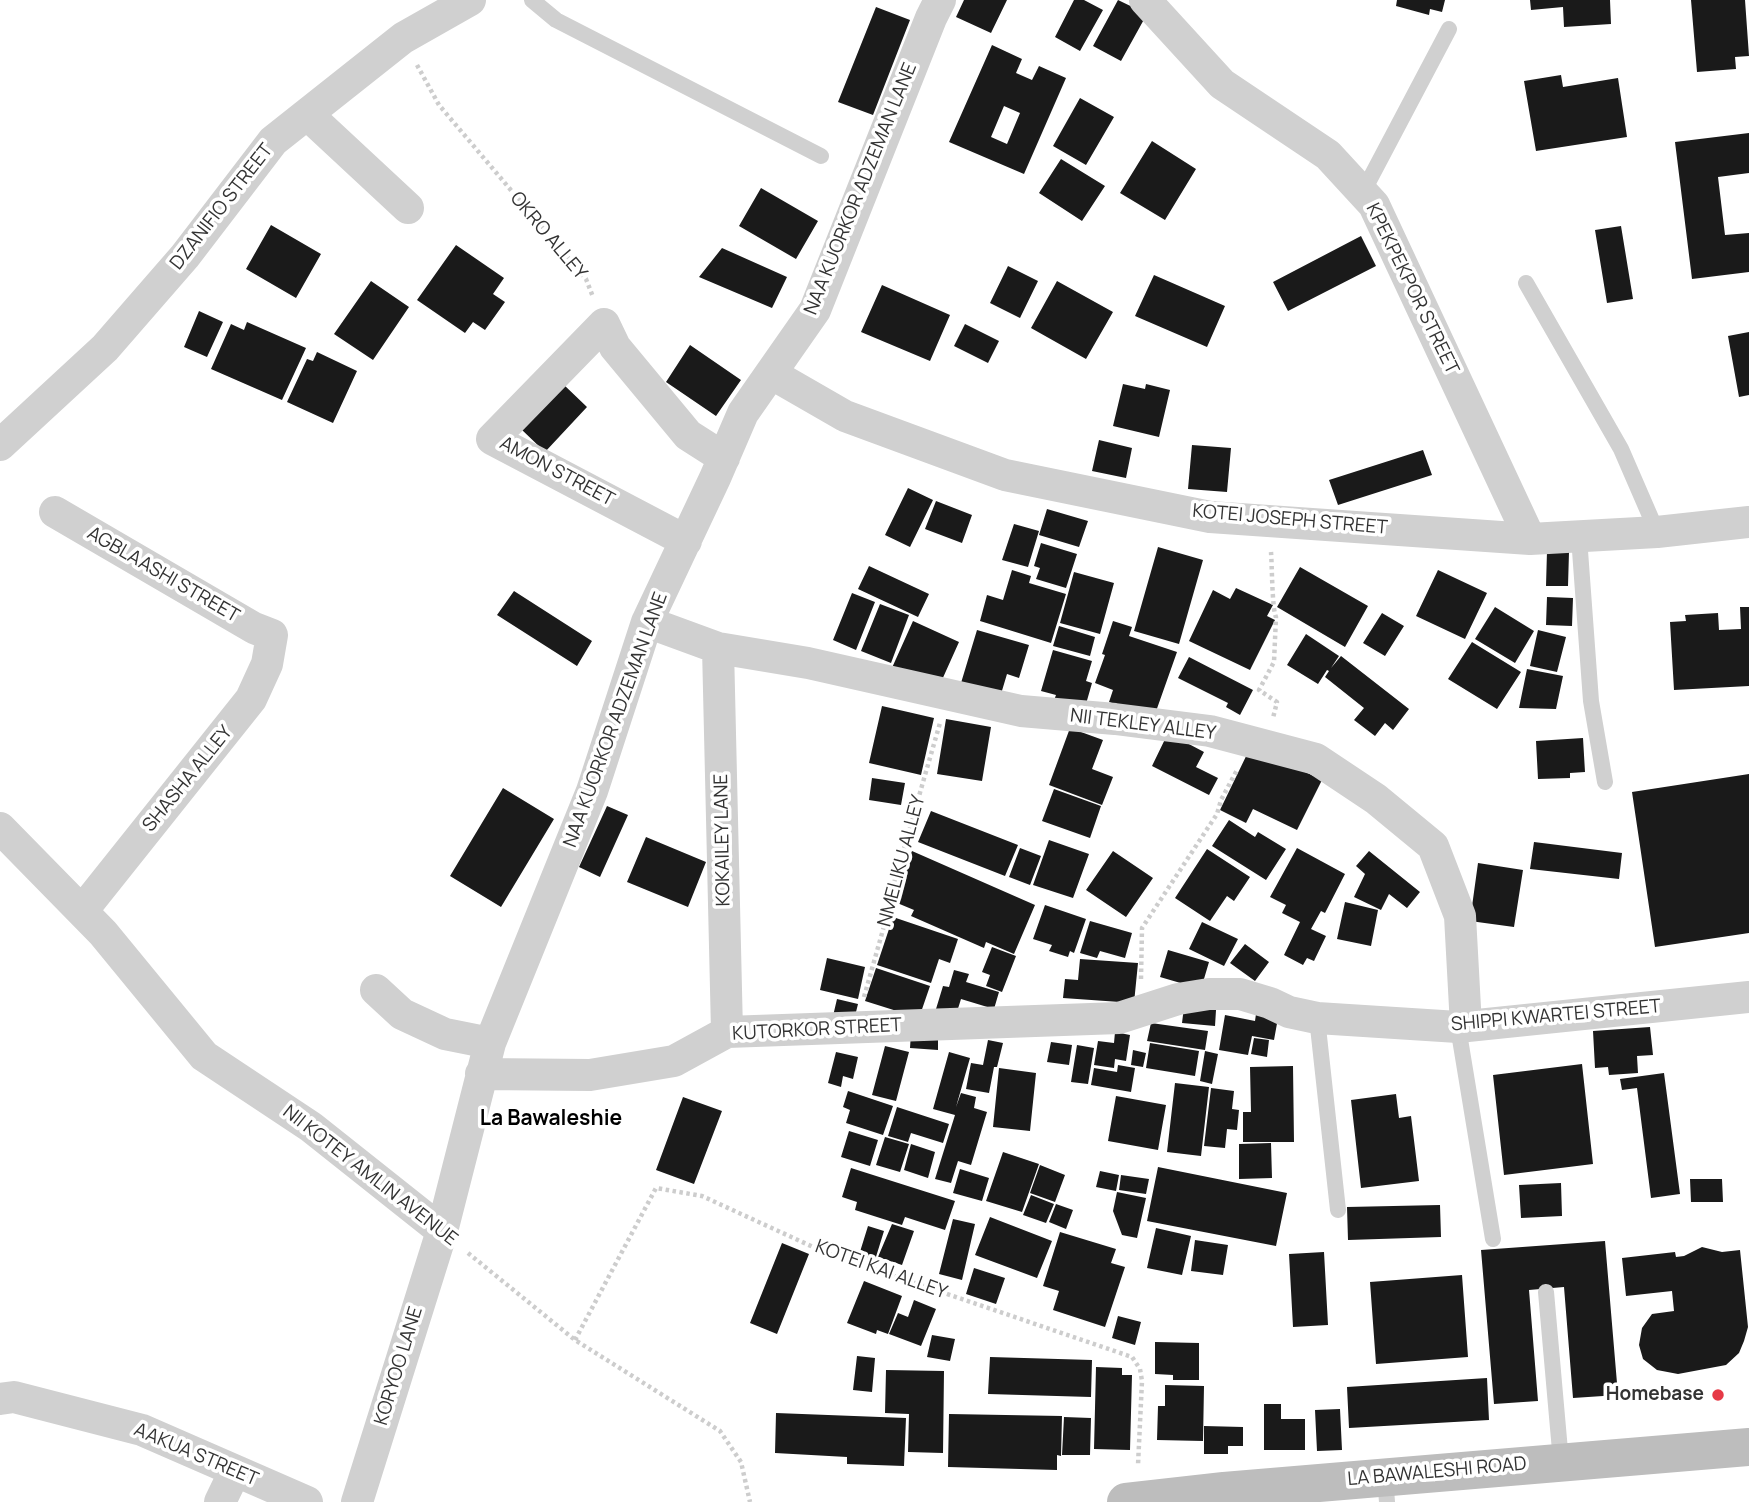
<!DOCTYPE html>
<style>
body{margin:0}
canvas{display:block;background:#fff}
</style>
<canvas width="1749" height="1502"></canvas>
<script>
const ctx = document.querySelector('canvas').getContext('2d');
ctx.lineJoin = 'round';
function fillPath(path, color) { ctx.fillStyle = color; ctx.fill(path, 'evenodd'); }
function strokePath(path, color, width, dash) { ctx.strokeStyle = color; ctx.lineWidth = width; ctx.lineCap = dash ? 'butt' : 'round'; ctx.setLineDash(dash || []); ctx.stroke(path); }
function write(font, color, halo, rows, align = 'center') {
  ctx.font = font + ' Manrope,sans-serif'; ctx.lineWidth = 7; ctx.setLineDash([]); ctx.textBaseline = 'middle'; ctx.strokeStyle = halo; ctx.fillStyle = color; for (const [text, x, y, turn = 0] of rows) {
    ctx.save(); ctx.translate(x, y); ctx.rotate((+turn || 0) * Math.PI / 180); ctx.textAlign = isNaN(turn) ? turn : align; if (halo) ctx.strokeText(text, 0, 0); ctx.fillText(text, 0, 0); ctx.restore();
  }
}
const building = new Path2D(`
 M964,0h43l-16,33 -35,-16z
 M1074,0h10l19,10 -23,41 -25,-14z
 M1118,0l29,14 -26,47 -28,-15z
 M1397,0h48l-3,12 -12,-3 -1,6 -33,-9z
 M1530,0h80l1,24 -47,3 -1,-20 -32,3z
 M1691,0h54l4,56 -14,1 1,12 -39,3z
 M876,7l34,13 -37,95 -35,-13z
 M992,45l30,14 -6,14 16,7 7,-14 27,12 -42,96 -75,-32zM1004,106l16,7 -13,31 -16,-7z
 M1561,75l2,12 55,-9 9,59 -91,14 -12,-70z
 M1080,98l34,19 -28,48 -33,-19z
 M1749,133v40l-31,4 7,58 24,-2v39l-57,7 -17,-137z
 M1152,141l44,28 -31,51 -45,-27z
 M1061,159l44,27 -23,35 -43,-28z
 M761,188l57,33 -22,38 -57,-33z
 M271,225l50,29 -25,44 -50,-29z
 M1621,226l12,73 -26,4 -12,-73z
 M1361,236l15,30 -88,45 -15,-29z
 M456,245l48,33 -11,16 12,8 -20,28 -12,-8 -8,11 -48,-33z
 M722,248l65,29 -15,31 -73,-31z
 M1008,266l30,15 -18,37 -30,-15z
 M1154,275l71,31 -18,41 -72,-31z
 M371,281l38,26 -36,53 -39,-26z
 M1057,281l56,31 -27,47 -55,-31z
 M882,285l68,30 -20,46 -69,-29z
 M199,311l24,11 -16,35 -23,-10z
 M247,322l59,26 -24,52 -71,-31 20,-45 13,6z
 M965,324l34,17 -11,22 -34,-17z
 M1749,332v63l-10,2 -11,-61z
 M690,345l51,35 -25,36 -50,-34z
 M317,352l40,19 -24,52 -46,-21 20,-43 6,2z
 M563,384l24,23 -42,45 -24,-23z
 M1123,384l22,5 1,-5 24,6 -11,47 -46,-11z
 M1099,440l33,8 -6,30 -34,-7z
 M1192,445l39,3 -4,44 -39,-3z
 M1423,450l9,25 -94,30 -9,-25z
 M908,488l25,12 -23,47 -25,-12z
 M936,501l36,14 -10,28 -37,-14z
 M1047,509l41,12 -9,26 -40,-12z
 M1014,524l25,7 -11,36 -26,-7z
 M1041,543l36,11 -11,34 -30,-9 4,-11 -6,-2z
 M1158,547l45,13 -24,84 -45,-13z
 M1547,551l22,1 -1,34h-22z
 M869,566l60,28 -11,23 -60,-28z
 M1300,567l68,39 -23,41 -68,-40z
 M1012,570l19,6 -2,7 37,11 -15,49 -71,-22 7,-26 16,5z
 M1438,570l49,23 -22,46 -49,-23z
 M1074,572l40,11 -14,51 -40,-11z
 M1236,588l37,17 -6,11 8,4 -25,50 -61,-29 24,-51 17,9z
 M514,591l78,50 -15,25 -80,-51z
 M852,593l23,9 -19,48 -23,-10z
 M1547,597l26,1 -1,28 -26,-1z
 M880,604l29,11 -18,48 -30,-12z
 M1495,607l39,24 -19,32 -40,-24z
 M1740,607h9v79l-75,4 -4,-68 16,-1 -1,-6 33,-2 1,17 22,-1z
 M1382,613l22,13 -19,30 -22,-13z
 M913,621l46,21 -22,49 -46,-21z
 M1113,621l19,6 -3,9 48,16 -23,65 -45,-15 4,-12 -18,-7 10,-28 -3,-1z
 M1059,626l36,11 -5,19 -37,-10z
 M977,630l52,15 -10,33 -12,-4 -6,20 -40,-11z
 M1538,630l28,7 -9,35 -27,-6z
 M1306,634l33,22 -8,12 10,-12 68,53 -16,21 -8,-7 -10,13 -21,-16 10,-12 -39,-31 4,-6 -2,-1 -9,14 -31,-19z
 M1472,642l49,30 -24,37 -49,-30z
 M1053,650l39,11 -6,20 6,2 -8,28 -31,-8 3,-8 -15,-4z
 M1189,657l64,33 -13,25 -14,-8 2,-4 -50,-25z
 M1527,669l36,7 -7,33 -37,-1z
 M882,706l52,12 -13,57 -52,-12z
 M946,719l45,8 -9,54 -45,-7z
 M1070,728l33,12 -11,29 21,8 -11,28 -53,-20z
 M1168,733l36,19 -8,15 22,11 -9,17 -57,-29z
 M1583,738l2,34 -15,1v5l-32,1 -2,-38z
 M1251,746l71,34 -25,50 -44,-21 -7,14 -26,-13z
 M1749,774v159l-94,14 -23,-155z
 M872,778l33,5 -4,22 -32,-5z
 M503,788l51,31 -53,88 -51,-31z
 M1054,789l47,17 -11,32 -48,-17z
 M607,806l21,9 -28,62 -21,-10z
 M931,811l87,34 -13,31 -87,-34z
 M1229,820l26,17 3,-5 28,17 -20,31 -54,-34z
 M646,837l60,25 -18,45 -61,-25z
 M1049,840l40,14 -16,44 -40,-13z
 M1534,842l88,11 -3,26 -89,-10z
 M1020,848l21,8 -11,29 -21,-8z
 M1297,848l48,26 -20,39 -4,-2 -10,18 15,7 -12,25 -7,-3 -4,7 -19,-10 16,-33 -18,-9 4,-8 -16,-8z
 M1207,849l43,28 -16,24 -7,-5 -17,25 -35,-23z
 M912,851l123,54 -21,49 -28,-12 -2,6 -73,-32 3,-6 -24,-10z
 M1113,851l40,27 -27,39 -40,-27z
 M1369,851l51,41 -13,16 -18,-14 -8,16 -27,-13 11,-23 -9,-8z
 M1478,863l45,7 -9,57 -44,-6z
 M1345,902l33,8 -7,36 -34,-7z
 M1045,905l41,14 -12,34 -4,-2 -2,6 -19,-6 3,-6 -19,-6z
 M893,917l65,22 -8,24 -11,-4 -8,24 -54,-18z
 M1090,921l42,12 -7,25 -25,-7 -3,7 -17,-5z
 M1202,922l36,17 -14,27 -35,-17z
 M1245,944l24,18 -14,19 -25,-18z
 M992,947l24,9 -14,36 -16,-6 4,-11 -8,-3z
 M1168,950l41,12 -8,27 -41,-12z
 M827,958l38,9 -7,32 -38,-9z
 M1080,959l58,4 -4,40 -71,-5 2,-19 13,1z
 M876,968l54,18 -11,32 -54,-17z
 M954,970l15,4 -3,8 33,10 -5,17 -33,-10 -5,16 -20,-6 7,-23 6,1z
 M837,999l21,5 -4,16 -21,-4z
 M1184,1007l32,3 -1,16 -33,-3z
 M1256,1014l22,4 -4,22 -22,-4 -4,19 -29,-5 6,-35 30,6z
 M1151,1023l57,8 -3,19 -58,-9z
 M1650,1027l3,28 -16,1 1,17 -29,2 -1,-8 -13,1 -2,-37z
 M1115,1032l15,3 -4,26 -11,-2 -1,9 -20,-3 4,-24 16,2z
 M911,1033l27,2v15l-28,-2z
 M1254,1038l15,2 -2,17 -16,-3z
 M988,1040l15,3 -6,24h-3l-5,26 -23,-4 5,-26 12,2z
 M1051,1042l21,3 -3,20 -22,-3z
 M1150,1043l49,8 -4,25 -49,-8z
 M1077,1045l17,3 -6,36 -17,-2z
 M885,1046l24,6 -13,49 -24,-6z
 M1133,1050l13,3 -3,14 -12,-2z
 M1205,1051l13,3 -6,30 -12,-3z
 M836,1052l22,5 -5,22 -10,-3 -2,11 -13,-4z
 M949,1052l21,6 -14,49 5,-14 15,4 -2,11 13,4 -16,53 -13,-4 -7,22 -16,-4 20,-64 -22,-6z
 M1582,1064l11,100 -89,11 -11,-100z
 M1118,1065l17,3 -4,24 -40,-7 3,-17 23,4z
 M1293,1066l1,76h-51v-30h8l-1,-45z
 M999,1068l37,5 -6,58 -37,-4z
 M1664,1073l16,121 -29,4 -14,-110 -15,2 -2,-11z
 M1175,1083l34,4 -8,69 -34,-4z
 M1211,1088l23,3 -2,18 7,1 -2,20 -10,-1 -2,19 -21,-2z
 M848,1091l45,15 -10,29 -37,-12 4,-13 -7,-3z
 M1396,1094l3,24 12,-2 8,65 -58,7 -10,-88z
 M1116,1096l50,9 -8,45 -50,-9z
 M683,1097l39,14 -28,73 -38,-14z
 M897,1107l52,17 -6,19 -32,-10 -3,9 -20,-6z
 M849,1131l29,9 -8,26 -29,-9z
 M885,1137l24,7 -9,28 -24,-7z
 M1271,1143l1,35 -33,1v-35z
 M911,1144l24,8 -7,26 -24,-8z
 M1003,1152l36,12 -17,48 -36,-11z
 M1040,1165l25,10 -10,27 -25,-9z
 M1158,1167l129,26 -11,53 -129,-25z
 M851,1168l104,33 -10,29 -40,-13 -3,8 -47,-15 2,-8 -15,-5z
 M960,1169l29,9 -7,23 -29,-8z
 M1100,1171l19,4 -3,16 -20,-4z
 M1121,1175l28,4 -3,15 -27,-4z
 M1690,1179h32l1,23h-32z
 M1561,1183l1,33 -41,2 -2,-33z
 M1117,1192l29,6 -9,40 -15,-3 -9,-24z
 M1031,1195l23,9 -8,19 -23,-8z
 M1056,1204l17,6 -7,19 -17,-7z
 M1440,1205l1,32 -93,3 -1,-33z
 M990,1217l62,24 -15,37 -62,-23z
 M953,1219l22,5 -13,56 -23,-6z
 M892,1224l22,7 -12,34 -24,-8z
 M868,1226l16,5 -9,29 -16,-5z
 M1156,1228l35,8 -9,39 -35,-7z
 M1060,1232l56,17 -5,14 14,4 -20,60 -52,-17 6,-19 -16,-5z
 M1195,1240l33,5 -5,30 -32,-4z
 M1605,1241l13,154 -45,3 -9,-111 -35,3 9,111 -44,3 -13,-154z
 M782,1243l27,11 -32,80 -27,-11z
 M1702,1247l20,5 18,-2 8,77 -4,14 -5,12 -13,12 -48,9 -21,-4 -14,-11 -4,-14 3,-17 10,-14 22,-3 -2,-20 -46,5 -4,-38 53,-6 1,5 8,-1z
 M1324,1252l4,73 -35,2 -4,-73z
 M974,1268l31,10 -9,26 -30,-10z
 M1462,1275l6,82 -92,7 -6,-82z
 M864,1281l38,15 -14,38 -11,-4 -1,4 -29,-11z
 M914,1300l22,9 -15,37 -32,-12 9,-21 10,4z
 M1118,1316l23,6 -6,23 -23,-7z
 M932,1335l23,4 -5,22 -23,-4z
 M1155,1342l44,1v37h-26v-5l-18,-1z
 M857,1356l18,2 -3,34 -19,-2z
 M990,1357l102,3 -1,37 -103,-3z
 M1096,1367l26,1v7h10l-2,75 -36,-1z
 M886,1370l58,1 -1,82 -35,-1 1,-38 -24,-1z
 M1487,1378l2,42 -140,8 -2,-41z
 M1165,1385l39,1 -1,55 -46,-1 1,-34h7z
 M1264,1404h17v15h24v31h-41z
 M1340,1409l2,41 -25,1 -2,-41z
 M776,1413l130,5 -2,48 -57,-2v-7l-72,-4z
 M949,1414l113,2 -1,40 -4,-1v15l-109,-3z
 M1064,1417l27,1 -1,37h-28z
 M1204,1426l39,1v19h-15v8h-24z`);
const path = new Path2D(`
 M417,65l22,40 147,174 7,18
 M1271,552c1,12 1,57 5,65l-2,45 -15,28 18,12 -4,16
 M1141,979l1,-51 75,-114 4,-14 16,-30
 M864,997l24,-85 6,-29 46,-160
 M468,1253l107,87 145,91 21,31 9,40
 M575,1340l81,-152 46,8 122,56 308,105 8,12 2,12 -4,84`);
const service = new Path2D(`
 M532,0l24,20 265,136
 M1363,192l86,-163
 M1526,283l95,166 36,83
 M1579,537l12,164 14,81
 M1317,1018l21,192
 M1458,1027l35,212
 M1546,1292l15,170
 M1385,1477l2,25`);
const minor = new Path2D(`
 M1145,0l77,84 106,71 46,50 156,334
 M308,115l100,93
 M772,374l73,42 160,59 205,42 320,22 127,-7 92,-10
 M0,445l105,-97 80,-92 88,-115 130,-103 67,-38
 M55,512l199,116 18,7 -5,29 -16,35 -169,212
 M686,541l-194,-102 112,-115 11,23 73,88 36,23
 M647,622l71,26 90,15 213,48 94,8 95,12 106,28 60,40 57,47 27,70 6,110
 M718,648l9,384
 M0,828l103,105 101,123 107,71 131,104
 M376,990l26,24 43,20 45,9
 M481,1074l109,1 84,-14 53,-29 392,-14 59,-19 31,-5h31l30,9 19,9 28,6 141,9 291,-30
 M0,1399l14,-2 128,33 165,72
 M220,1502l15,-31
 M357,1502l85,-271 48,-188 102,-252 55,-169 68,-144 28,-65 72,-103 116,-292 9,-18`);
const secondary = new Path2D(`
 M1126,1502l98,-11 525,-44`);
const markers = [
 [1718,1395,7,"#e63946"]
];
const streetNames = [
 ["NAA KUORKOR ADZEMAN LANE",861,189,-68],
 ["DZANIFIO STREET",222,207,-52],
 ["OKRO ALLEY",548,236,50],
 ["KPEKPEKPOR STREET",1412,289,64],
 ["AMON STREET",557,472,28],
 ["KOTEI JOSEPH STREET",1290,520,5],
 ["AGBLAASHI STREET",163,575,30],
 ["NAA KUORKOR ADZEMAN LANE",616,720,-70],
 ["NII TEKLEY ALLEY",1143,725,7],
 ["SHASHA ALLEY",188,779,-51],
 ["KOKAILEY LANE",723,840,-91],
 ["NMELIKU ALLEY",902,861,-75],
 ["SHIPPI KWARTEI STREET",1556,1016,-5],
 ["KUTORKOR STREET",817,1030,-3],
 ["NII KOTEY AMLIN AVENUE",370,1176,38],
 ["KOTEI KAI ALLEY",881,1270,20],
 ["KORYOO LANE",399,1366,-73],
 ["AAKUA STREET",196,1455,23],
 ["LA BAWALESHI ROAD",1437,1472,-5]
];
const poiNames = [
 ["Homebase",1704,1395]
];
const neighbourhoodNames = [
 ["La Bawaleshie",551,1119]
];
fillPath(building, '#1a1a1a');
strokePath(path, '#cdcdcd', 4.5, [3.5, 3.5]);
strokePath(service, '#d0d0d0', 16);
strokePath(minor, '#d0d0d0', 32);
strokePath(secondary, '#bdbdbd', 38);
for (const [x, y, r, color] of markers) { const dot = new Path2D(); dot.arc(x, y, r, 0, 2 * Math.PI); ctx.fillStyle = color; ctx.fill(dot); strokePath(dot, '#fff', 2.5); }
write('19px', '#333', '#fff', streetNames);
write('bold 19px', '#333', '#fff', poiNames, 'right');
write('bold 21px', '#000', '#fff', neighbourhoodNames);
</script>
